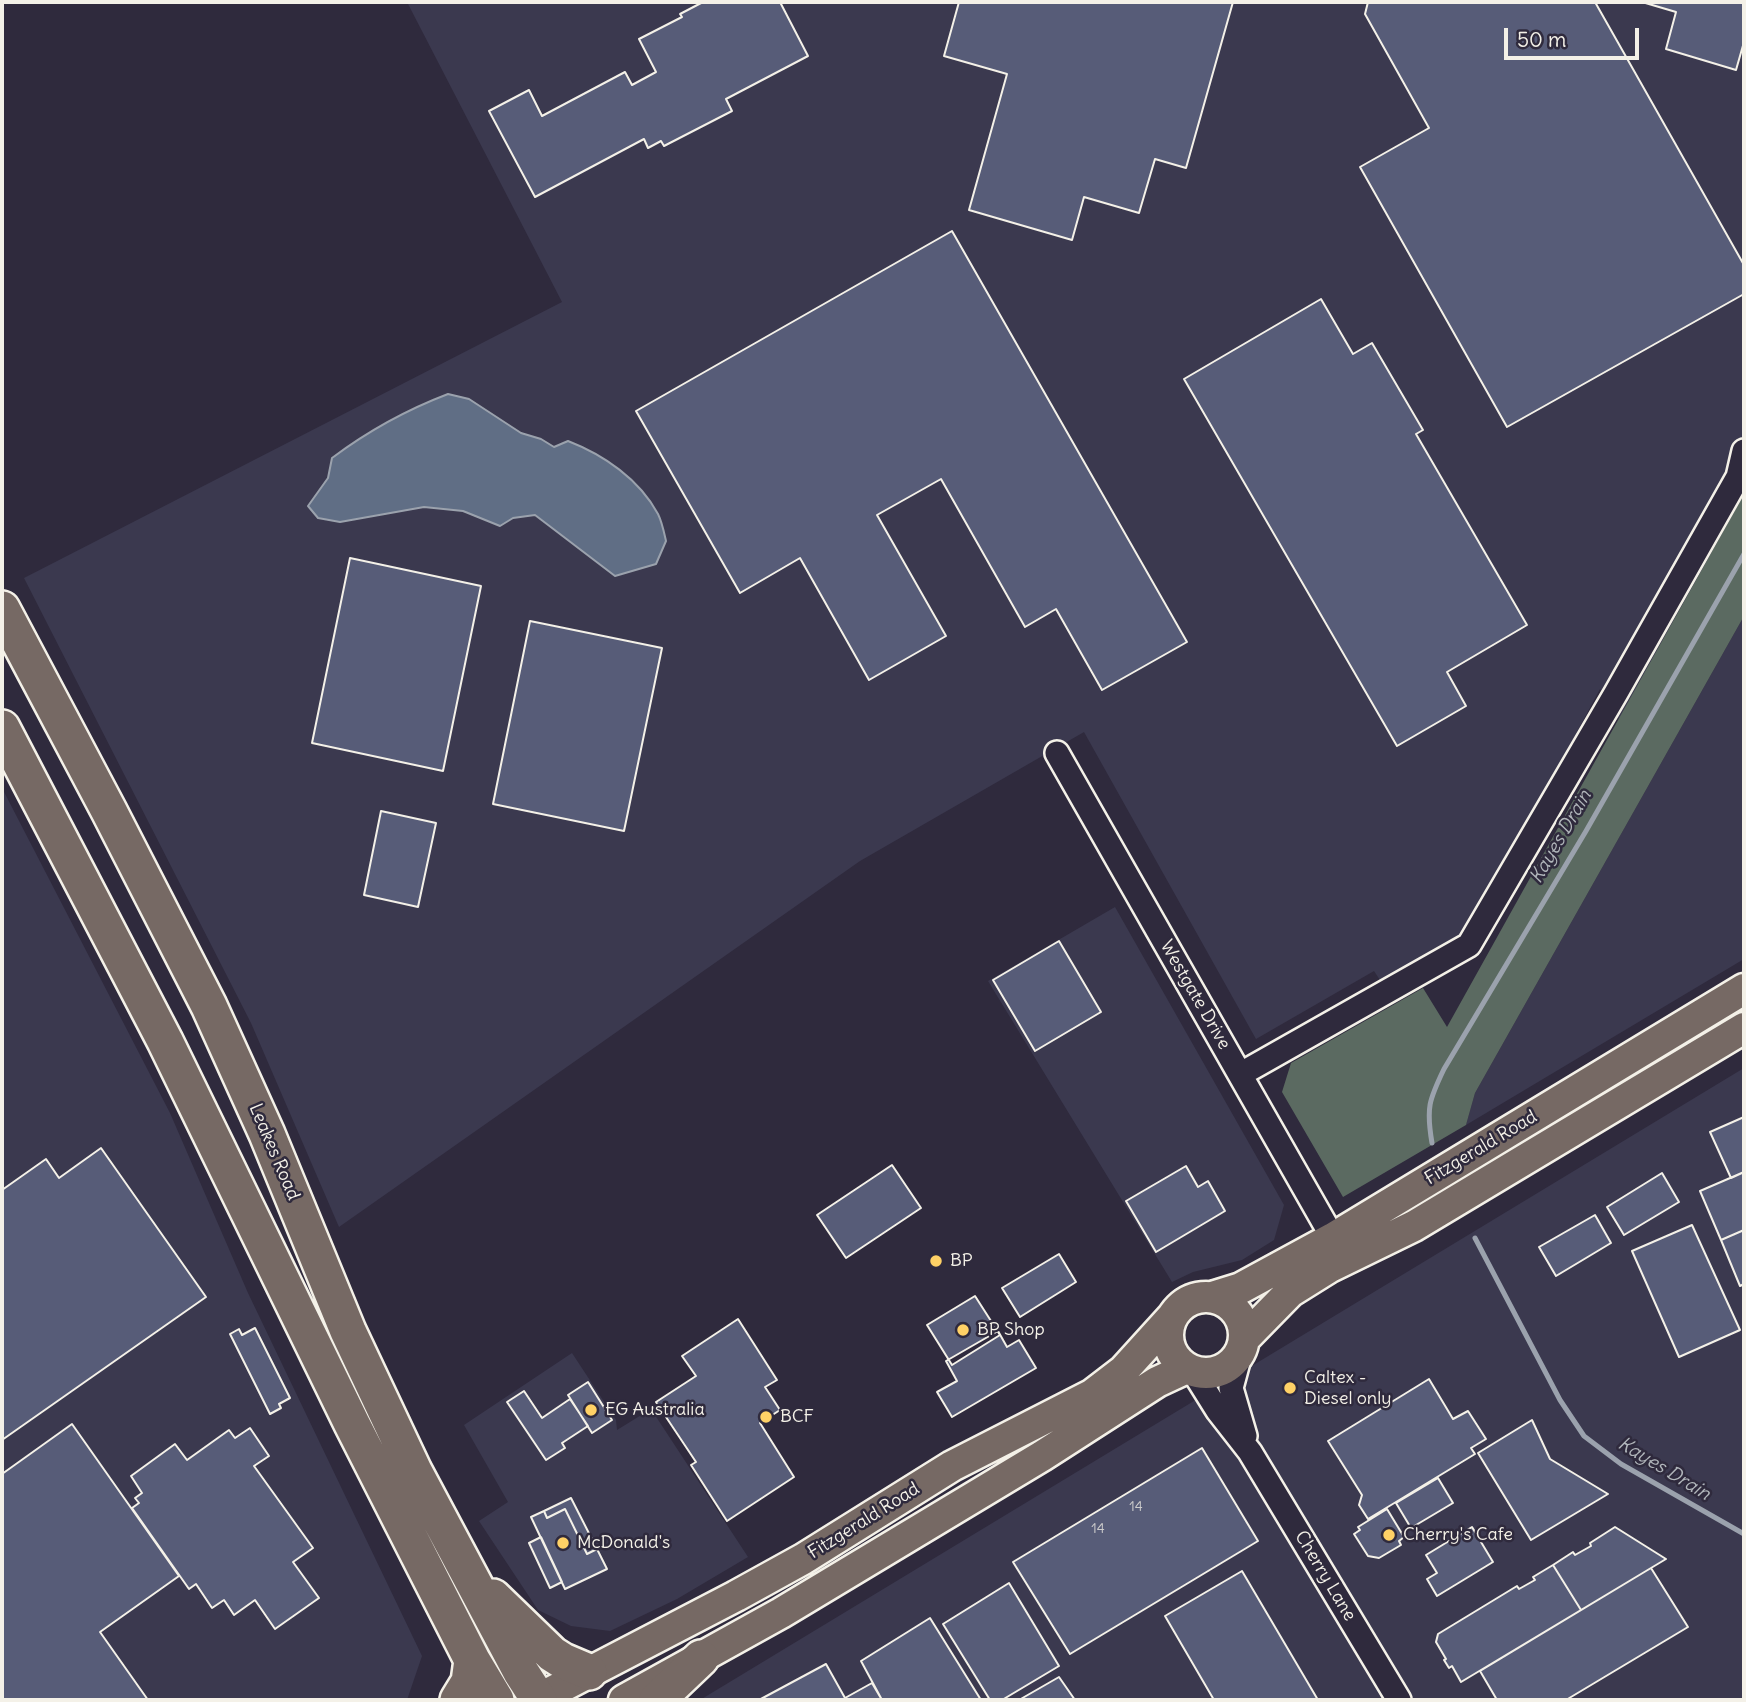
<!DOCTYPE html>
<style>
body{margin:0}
#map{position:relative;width:1746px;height:1702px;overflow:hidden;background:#2f2a3d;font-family:Delius,sans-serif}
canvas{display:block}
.frame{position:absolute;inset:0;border:4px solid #f4f1e8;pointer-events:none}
.scale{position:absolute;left:1504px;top:28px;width:135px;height:32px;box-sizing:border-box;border:4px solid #f4f1e8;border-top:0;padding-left:9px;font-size:21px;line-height:24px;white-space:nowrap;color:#f4f1e8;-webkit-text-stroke:5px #2f2a3d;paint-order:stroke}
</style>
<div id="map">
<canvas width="1746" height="1702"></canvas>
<div class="frame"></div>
<div class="scale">50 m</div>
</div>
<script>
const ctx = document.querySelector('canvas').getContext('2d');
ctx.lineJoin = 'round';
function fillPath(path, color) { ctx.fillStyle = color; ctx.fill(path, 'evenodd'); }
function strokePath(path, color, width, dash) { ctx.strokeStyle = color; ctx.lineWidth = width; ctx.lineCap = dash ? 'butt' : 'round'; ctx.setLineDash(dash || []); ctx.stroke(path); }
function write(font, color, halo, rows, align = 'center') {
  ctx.font = font + ' Delius,sans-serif'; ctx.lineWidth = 5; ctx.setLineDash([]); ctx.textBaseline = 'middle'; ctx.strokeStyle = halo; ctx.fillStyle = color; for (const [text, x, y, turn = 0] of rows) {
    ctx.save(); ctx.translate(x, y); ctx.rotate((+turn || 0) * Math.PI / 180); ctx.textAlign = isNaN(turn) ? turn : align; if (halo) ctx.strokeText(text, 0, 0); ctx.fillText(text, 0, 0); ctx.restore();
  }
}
const built = new Path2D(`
 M407,2h1337v492l-125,225 -19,-30 -132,246 -88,45 -6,-9 -118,68 -172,-307 -224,129 -521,366 -88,-204 -227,-445 538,-276z
 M1744,616v343l-278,166 9,-32z
 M2,788l168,325 78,180 174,363 -15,44h-405z
 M1115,907l169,298 -10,35 -32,20 -49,12 -21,10 -184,-301z
 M1744,1068v632h-1044z
 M572,1353l44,67 1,10 34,-21 97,148 -71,42 -67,32 -39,-5 -33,-16 -59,-89 29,-19 -44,-77z`);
const green = new Path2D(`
 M1744,494v122l-269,477 -9,32 -123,72 -61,-105 9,-29 132,-75 24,39z`);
const water = new Path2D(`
 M448,394l21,5 52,34 20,6 13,8 14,-6c36,14 71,38 90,73 4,8 6,18 8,27l-10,23 -41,12 -80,-61 -22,3 -13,8 -37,-15 -39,-4 -84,15 -22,-4 -10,-12 20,-28 4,-20c36,-27 74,-48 116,-64z`);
const stream = new Path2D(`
 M1432,1143c-6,-35 -3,-43 12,-74l142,-238 158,-277
 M1475,1238l85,162 24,36 37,28 123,70`);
const building = new Path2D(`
 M703,2h77l28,54 -82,43 6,12 -68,35 -3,-5 -13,7 -4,-9 -109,58 -46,-86 40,-21 13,26 83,-44 7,13 24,-13 -17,-33 43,-22 -2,-3z
 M959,2h274l-47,166 -31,-9 -16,54 -55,-16 -12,43 -103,-30 38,-136 -63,-18z
 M1368,2h227l149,263v29l-237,133 -147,-260 69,-39 -64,-114z
 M1642,2h102v40l-8,28 -70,-21 10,-37z
 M952,231l235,411 -85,48 -46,-81 -31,18 -84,-148 -64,36 69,121 -77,44 -69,-122 -60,35 -104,-182z
 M1321,299l32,55 19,-11 51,87 -7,4 111,191 -80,47 19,34 -69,40 -213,-367z
 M350,558l131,28 -38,185 -131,-28z
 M530,621l132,27 -38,183 -131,-27z
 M381,811l55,12 -18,84 -54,-12z
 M1059,941l42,71 -66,39 -42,-71z
 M1744,1117v55l-13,6 -21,-46z
 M101,1148l105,149 -204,143v-250l44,-31 13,19z
 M892,1165l29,43 -75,50 -29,-43z
 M1186,1166l12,21 10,-6 17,30 -69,41 -30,-51z
 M1744,1172v58l-23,10 -21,-49z
 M1662,1173l17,29 -55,33 -17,-28z
 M1595,1215l16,28 -55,33 -17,-29z
 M1692,1225l48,105 -61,27 -47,-106z
 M1744,1230v54l-4,2 -19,-46z
 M1059,1254l17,28 -56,35 -18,-29z
 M975,1296l25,39 -48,30 -25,-40z
 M738,1319l39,61 -12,7 15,23 -20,13 34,54 -67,44 -36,-56 5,-3 -40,-60 40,-26 -14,-20z
 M255,1328l35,70 -11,6 2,4 -11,6 -40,-80 9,-5 3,6z
 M998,1331l9,16 12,-7 17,28 -84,49 -15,-25 20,-11 -11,-20z
 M1429,1379l24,40 15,-8 18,28 -15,9 4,6 -107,65 -9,-14 3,-10 -34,-54z
 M588,1382l24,38 -20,13 -24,-38z
 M524,1391l18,27 28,-19 18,27 -26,17 3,5 -19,12 -39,-58z
 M1532,1420l18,39 58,35 -77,46 -53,-87z
 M72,1424l107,152 -79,56 48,68h-146v-226z
 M250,1428l19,28 -15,10 59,82 -20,14 26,36 -44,31 -20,-29 -21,15 -10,-15 -12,8 -16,-24 -7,5 -57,-81 7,-5 -4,-5 7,-5 -11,-17 44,-32 12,16 42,-30 6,8z
 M1202,1448l56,93 -188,113 -57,-92z
 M1438,1478l15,25 -42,25 -15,-25z
 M571,1498l26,51 -10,5 -22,-45 -18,9 -3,-7z
 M565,1509l22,45 10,-5 10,20 -42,20 -34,-72 13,-6 3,7z
 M1387,1509l17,28 -5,4 2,4 -22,13 -11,-2 -14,-22 6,-4 -2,-3z
 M1472,1527l21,35 -56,34 -10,-17 10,-6 -11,-18z
 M1615,1527l51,32 -85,51 -28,-45 20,-13 2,3 16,-9 -1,-3z
 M541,1537l21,45 -12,6 -21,-45z
 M1553,1565l28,45 -120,72 -9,-16 -3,2 -5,-8 2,-1 -10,-17 2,-8 79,-48 2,3 16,-9 -2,-3z
 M1651,1568l37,59 -122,73h-69l-17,-29z
 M1242,1571l76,129h-104l-49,-84z
 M1009,1583l50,83 -57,34h-12l-47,-76z
 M930,1618l51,82h-99l-21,-39z
 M826,1664l19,34 27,-15 10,17h-123z
 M1059,1677l16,23h-56z`);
const minor = new Path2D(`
 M1057,753l276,485
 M1241,1074l228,-129 147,-252 122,-216 6,-26
 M1242,1347l-11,41 14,48
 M1193,1371l25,40 32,41 149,248`);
const major = new Path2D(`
 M1168 1335a38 38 0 1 1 76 0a38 38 0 1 1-76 0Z
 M1212,1297l29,-9 92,-50 411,-249
 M1244,1339l46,-47 40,-25 84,-41 330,-198
 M538,1699l198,-103 67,-37 149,-93 141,-72 30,-23 49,-54
 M624,1700l157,-87 261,-157 115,-74 30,-14`);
const highway = new Path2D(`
 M2,609l107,202 100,195 58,128 81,197 66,140 107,201 18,28
 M2,728l163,313 187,383 120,236 24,40
 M493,1597l59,57 11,7 26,11
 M458,1700l11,-18 3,-22
 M657,1700l44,-42`);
const markers = [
 [936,1261,7,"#ffd166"],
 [963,1330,7,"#ffd166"],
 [1290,1388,7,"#ffd166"],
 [591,1410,7,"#ffd166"],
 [766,1417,7,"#ffd166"],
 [1389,1535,7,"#ffd166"],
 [563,1543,7,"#ffd166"]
];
const numberNames = [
 ["14",1136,1507],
 ["14",1098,1529]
];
const streetNames = [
 ["Westgate Drive",1195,995,60],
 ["Fitzgerald Road",1481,1148,-31],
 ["Leakes Road",274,1152,67],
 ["Fitzgerald Road",864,1521,-32],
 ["Cherry Lane",1325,1576,59]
];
const poiNames = [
 ["BP",950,1261],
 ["BP Shop",977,1330],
 ["Caltex -",1304,1378],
 ["Diesel only",1304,1399],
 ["EG Australia",605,1410],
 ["BCF",780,1417],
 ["Cherry's Cafe",1403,1535],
 ["McDonald's",577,1543]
];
const waterNames = [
 ["Kayes Drain",1561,837,-60],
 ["Kayes Drain",1664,1469,31]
];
fillPath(built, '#3b394f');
fillPath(green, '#5b6a61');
fillPath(water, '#606e85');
strokePath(water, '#9ba2ad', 2);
strokePath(stream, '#9ba2ad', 5);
fillPath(building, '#575c78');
strokePath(building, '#f4f1e8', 2);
strokePath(minor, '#f4f1e8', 28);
strokePath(major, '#f4f1e8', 35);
strokePath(highway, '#f4f1e8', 40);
strokePath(minor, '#2f2a3d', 23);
strokePath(major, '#766964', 30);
strokePath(highway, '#766964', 35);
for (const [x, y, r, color] of markers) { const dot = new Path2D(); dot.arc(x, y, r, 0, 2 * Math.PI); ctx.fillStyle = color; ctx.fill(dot); strokePath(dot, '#2f2a3d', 2.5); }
write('14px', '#cdcccc', null, numberNames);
write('18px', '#f4f1e8', '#2f2a3d', streetNames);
write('18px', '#f4f1e8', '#2f2a3d', poiNames, 'left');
write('italic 19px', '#b1b6bb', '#2f2a3d', waterNames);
</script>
